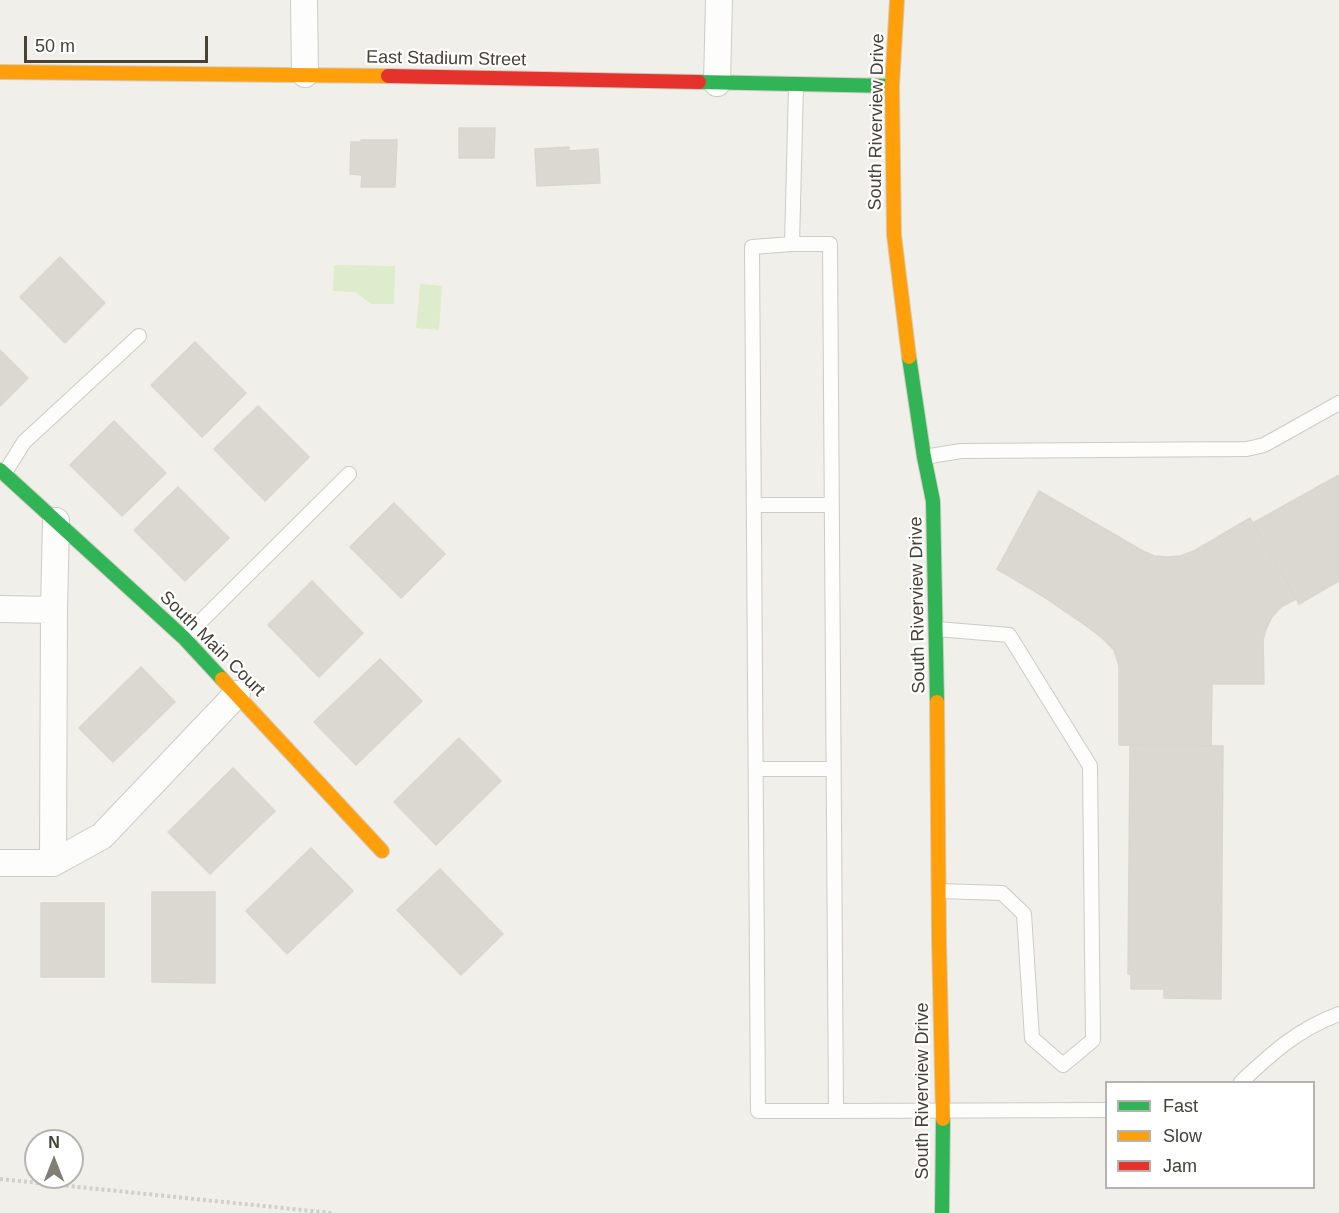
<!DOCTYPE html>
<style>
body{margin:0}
#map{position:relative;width:1339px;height:1213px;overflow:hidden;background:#f1efea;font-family:Helvetica,sans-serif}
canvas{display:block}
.legend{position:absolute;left:1105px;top:1081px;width:210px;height:108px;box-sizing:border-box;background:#fff;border:2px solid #b5b3af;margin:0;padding:8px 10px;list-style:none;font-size:18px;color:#474136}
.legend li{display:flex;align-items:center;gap:12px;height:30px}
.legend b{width:30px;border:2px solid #b5b3af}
.north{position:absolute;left:24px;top:1129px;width:60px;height:60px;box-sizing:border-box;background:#fff;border:2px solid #b5b3af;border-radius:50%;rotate:0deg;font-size:16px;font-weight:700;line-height:24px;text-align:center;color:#474136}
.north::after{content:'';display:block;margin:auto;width:21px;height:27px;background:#827e75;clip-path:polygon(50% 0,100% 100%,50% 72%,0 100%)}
.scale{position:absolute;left:24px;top:36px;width:184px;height:27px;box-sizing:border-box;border:3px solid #474136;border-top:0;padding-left:8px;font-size:18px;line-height:21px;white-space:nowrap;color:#474136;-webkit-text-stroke:4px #fff;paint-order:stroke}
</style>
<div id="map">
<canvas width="1339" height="1213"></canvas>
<ul class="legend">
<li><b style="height:8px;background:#30b455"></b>Fast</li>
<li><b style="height:8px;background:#ff9f0a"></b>Slow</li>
<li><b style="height:8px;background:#e5322d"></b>Jam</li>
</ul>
<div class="north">N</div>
<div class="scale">50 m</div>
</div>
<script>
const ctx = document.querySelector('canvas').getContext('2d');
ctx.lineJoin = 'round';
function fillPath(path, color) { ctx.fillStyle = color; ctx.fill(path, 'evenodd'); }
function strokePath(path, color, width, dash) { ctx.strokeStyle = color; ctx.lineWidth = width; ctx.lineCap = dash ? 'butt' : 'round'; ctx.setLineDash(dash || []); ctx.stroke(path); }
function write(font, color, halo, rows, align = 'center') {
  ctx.font = font + ' Helvetica,sans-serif'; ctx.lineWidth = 4.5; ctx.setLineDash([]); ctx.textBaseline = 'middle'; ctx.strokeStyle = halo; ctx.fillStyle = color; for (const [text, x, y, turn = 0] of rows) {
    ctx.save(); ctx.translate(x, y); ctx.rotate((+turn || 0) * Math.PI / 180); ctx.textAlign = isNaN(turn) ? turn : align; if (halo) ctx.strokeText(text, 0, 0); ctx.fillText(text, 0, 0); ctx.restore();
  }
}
const green = new Path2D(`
 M334,265l61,1 -1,38h-23l-16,-12 -22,-1z
 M420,284l22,2 -3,44 -23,-2z`);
const building = new Path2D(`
 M459,128h36l-1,30h-35z
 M361,140h36l-2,47h-34l1,-12 -12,-1 1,-32h10z
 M569,147v4l29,-2 2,34 -63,3 -2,-37z
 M60,257l45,46 -40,40 -45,-46z
 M195,342l51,51 -44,44 -51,-52z
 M0,350l28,28 -28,28z
 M258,406l51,51 -44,44 -51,-52z
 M114,421l52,52 -44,43 -52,-51z
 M1339,475v106l-40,23 -46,-81z
 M178,487l51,51 -44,43 -51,-51z
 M1039,491l104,60 11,5 13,1 13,-1 14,-5 56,-33 46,81 -15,8 -9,10 -6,12 -3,11 1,44h-52l-1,62 -92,-1v-79l-5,-16 -12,-12 -17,-13 -44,-30 -44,-26z
 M394,503l51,51 -44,44 -51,-51z
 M312,581l51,52 -44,44 -51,-52z
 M380,659l42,42 -66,64 -42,-43z
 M141,667l34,35 -62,60 -34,-34z
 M459,738l42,43 -65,64 -42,-43z
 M1130,745l93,1 -2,253 -57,-1v-9h-33v-15h-3z
 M233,768l42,43 -65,63 -42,-42z
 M311,848l42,43 -66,63 -41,-43z
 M440,869l63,65 -42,41 -64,-65z
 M152,892h63v91l-63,-1z
 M41,903h63v74h-63z`);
const path = new Path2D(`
 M0,1179l332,34`);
const lane = new Path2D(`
 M792,244h38l6,867h-78l-6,-864 40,-3 4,-159
 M924,457l37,-6 286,-2 17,-4 75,-42
 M4,474l20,-32 115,-106
 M754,505h77
 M937,629l72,6 81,131 3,274 -30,25 -31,-27 -8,-124 -22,-21 -63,-2
 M184,638l165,-164
 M756,769h77
 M1241,1082c31,-29 57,-53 98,-68
 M836,1111l270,-1`);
const street = new Path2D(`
 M304,0l1,74
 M717,83l2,-83
 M0,609l54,1 2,-89
 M0,863h53l1,-253
 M53,863l49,-27 135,-142`);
const fast = new Path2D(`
 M699,82l193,4
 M909,357l15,100 9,44 4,201
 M0,470l184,168 38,41
 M942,1213l1,-94`);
const slow = new Path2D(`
 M897,0l-5,86 2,149 15,122
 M0,72l388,4
 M222,679l160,172
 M937,702l2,238 4,179`);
const jam = new Path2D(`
 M388,76l311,6`);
const streetNames = [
 ["East Stadium Street",446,59,1],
 ["South Riverview Drive",877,122,-89],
 ["South Riverview Drive",918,605,-91],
 ["South Main Court",212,644,45],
 ["South Riverview Drive",923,1091,-90]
];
fillPath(green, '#ddecca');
fillPath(building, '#dbd8d2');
strokePath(building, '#d9d6d0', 1.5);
strokePath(lane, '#cdcbc6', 16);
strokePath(street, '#cdcbc6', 28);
strokePath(fast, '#d1ccc1', 16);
strokePath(slow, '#d1ccc1', 16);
strokePath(jam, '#d1ccc1', 16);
strokePath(path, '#d1cfca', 4, [3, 3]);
strokePath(lane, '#fdfdfc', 14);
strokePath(street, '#fdfdfc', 26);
strokePath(fast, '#30b455', 14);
strokePath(slow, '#ff9f0a', 14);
strokePath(jam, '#e5322d', 14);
write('18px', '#474136', '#fff', streetNames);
</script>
